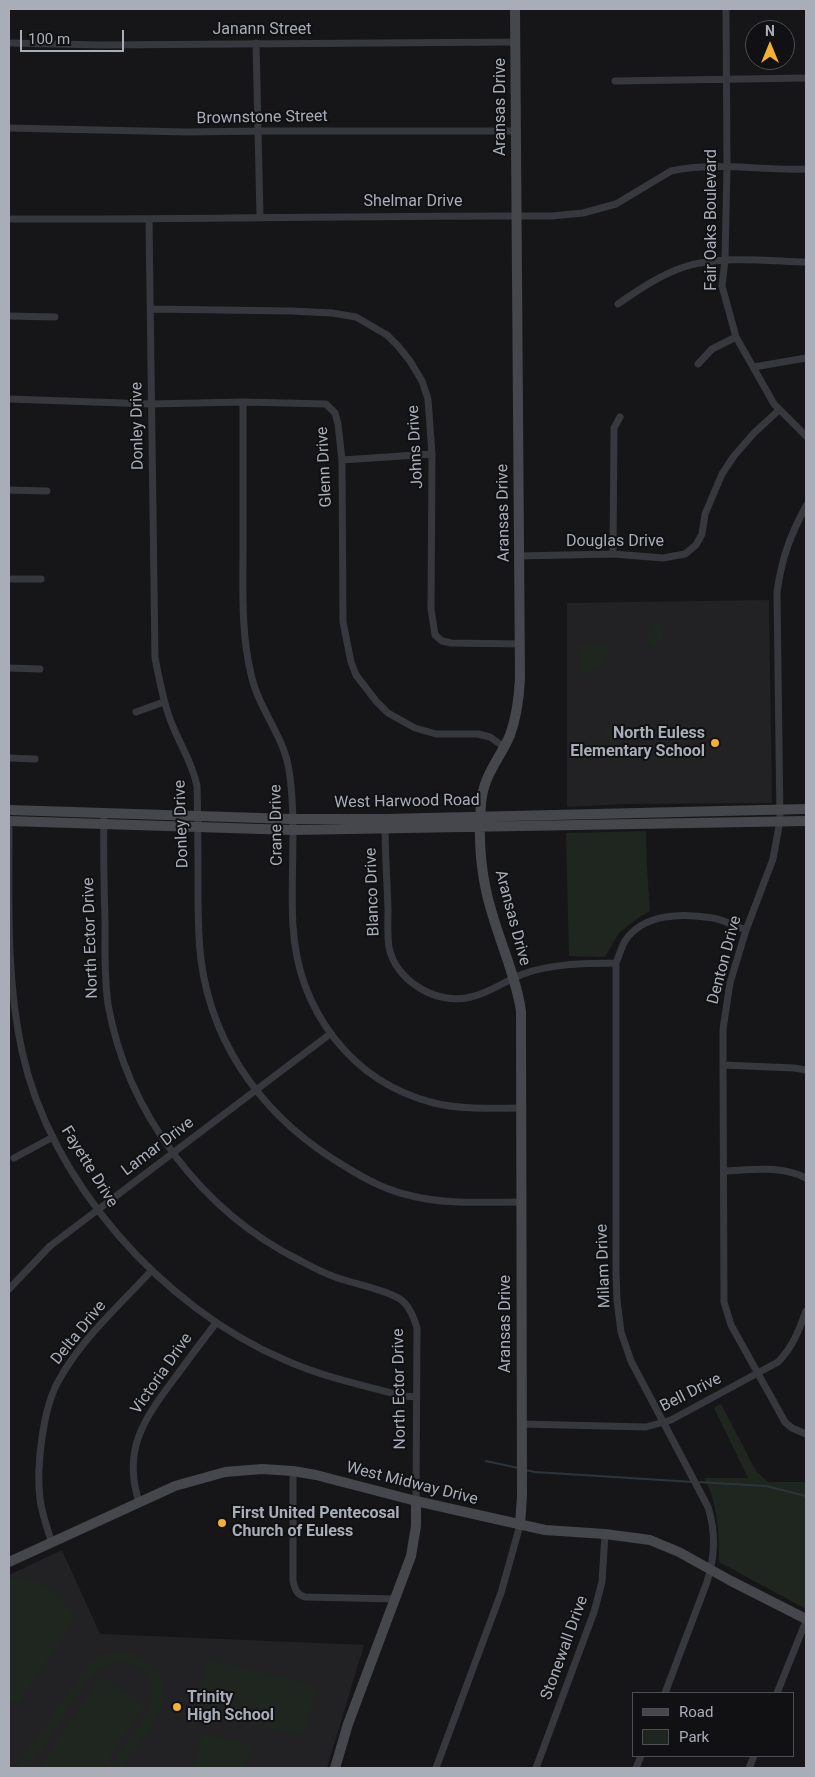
<!DOCTYPE html>
<style>
body{margin:0}
#map{position:relative;width:815px;height:1777px;overflow:hidden;background:#161618;font-family:Roboto,sans-serif}
canvas{display:block}
.frame{position:absolute;inset:0;border:10px solid #a8adb8;pointer-events:none}
.legend{position:absolute;left:632px;top:1692px;width:162px;height:65px;box-sizing:border-box;background:#111113;border:1px solid #4d4f55;margin:0;padding:6px 9px;list-style:none;font-size:15px;color:#a8adb8}
.legend li{display:flex;align-items:center;gap:10px;height:25px}
.legend b{width:25px;border:1px solid #4d4f55}
.north{position:absolute;left:745px;top:20px;width:50px;height:50px;box-sizing:border-box;background:#111113;border:1px solid #4d4f55;border-radius:50%;rotate:0deg;font-size:14px;font-weight:700;line-height:20px;text-align:center;color:#a8adb8}
.north::after{content:'';display:block;margin:auto;width:18px;height:22px;background:#f2b134;clip-path:polygon(50% 0,100% 100%,50% 72%,0 100%)}
.scale{position:absolute;left:20px;top:30px;width:104px;height:22px;box-sizing:border-box;border:2px solid #a8adb8;border-top:0;padding-left:6px;font-size:15px;line-height:18px;white-space:nowrap;color:#a8adb8;-webkit-text-stroke:4px #111113;paint-order:stroke}
</style>
<div id="map">
<canvas width="815" height="1777"></canvas>
<div class="frame"></div>
<ul class="legend">
<li><b style="height:6px;background:#45474d"></b>Road</li>
<li><b style="height:14px;background:#1e261f"></b>Park</li>
</ul>
<div class="north">N</div>
<div class="scale">100 m</div>
</div>
<script>
const ctx = document.querySelector('canvas').getContext('2d');
ctx.lineJoin = 'round';
function fillPath(path, color) { ctx.fillStyle = color; ctx.fill(path, 'evenodd'); }
function strokePath(path, color, width, dash) { ctx.strokeStyle = color; ctx.lineWidth = width; ctx.lineCap = dash ? 'butt' : 'round'; ctx.setLineDash(dash || []); ctx.stroke(path); }
function write(font, color, halo, rows, align = 'center') {
  ctx.font = font + ' Roboto,sans-serif'; ctx.lineWidth = 4; ctx.setLineDash([]); ctx.textBaseline = 'middle'; ctx.strokeStyle = halo; ctx.fillStyle = color; for (const [text, x, y, turn = 0] of rows) {
    ctx.save(); ctx.translate(x, y); ctx.rotate((+turn || 0) * Math.PI / 180); ctx.textAlign = isNaN(turn) ? turn : align; if (halo) ctx.strokeText(text, 0, 0); ctx.fillText(text, 0, 0); ctx.restore();
  }
}
const built = new Path2D(`
 M769,600l3,203 -149,1 -56,3v-204z
 M62,1550l38,84 264,11 -37,123h-318v-193z`);
const green = new Path2D(`
 M653,624h10l-1,16 -6,6h-4c-6,-8 -5,-15 1,-22z
 M582,643l28,3c0,18 -15,26 -31,29v-31z
 M605,725h18v17l-17,1z
 M646,831l1,37 3,43 -12,7 -19,15 -14,24 -36,-1 -3,-123z
 M721,1404l35,67 12,11h38v127l-87,-47c0,-29 -1,-59 -15,-84h44l-34,-70z
 M14,1577c28,0 50,19 61,43l-56,82 -10,1v-124z
 M123,1651c28,5 47,26 38,56 -6,18 -28,44 -40,61h-13c11,-16 38,-48 43,-65 7,-23 -15,-45 -38,-40 -10,2 -16,8 -23,14l-60,91h-15l75,-106 10,-7z
 M207,1659l110,27 -13,50 -109,-26z
 M101,1676l44,29 -42,63h-64z
 M203,1733l49,12 -6,23 -52,-1z`);
const stream = new Path2D(`
 M486,1461l32,7
 M525,1470l10,2 158,10
 M697,1482l69,4 40,10`);
const street = new Path2D(`
 M726,9l1,157 -2,94 -3,26 14,51 38,67 32,32
 M9,43l91,2 415,-3
 M256,43l4,174
 M615,81l191,-3
 M9,128l178,4 72,-1h257
 M9,219c181,1 362,-4 543,-3l31,-3 33,-9 55,-33c45,-10 90,0 135,-2
 M149,220l6,438c5,24 9,48 19,71 8,19 19,36 23,57 1,34 1,68 1,102 0,24 0,49 3,72 12,91 68,162 145,207 19,12 40,23 62,28 37,10 75,7 113,7
 M618,304c20,-14 42,-29 66,-37 37,-12 84,-6 122,-5
 M151,309l140,2 41,2 24,4 31,18 11,11 12,15 12,20 6,18 4,55 -1,155 4,26 7,6 9,2 69,1
 M9,316l46,1
 M698,364l14,-15 24,-12
 M754,367l52,-9
 M9,399l142,5 92,-2 83,2 9,9 3,11 4,36 1,162 8,40 5,13 20,26 12,12 27,15 21,6h42l12,3 14,10
 M243,402c0,49 0,98 0,147 0,41 -2,84 8,125 7,34 33,62 38,96 8,50 1,106 4,156 5,84 58,156 141,177 29,7 58,5 87,5
 M342,460l90,-6
 M9,490l38,1
 M806,506c-16,30 -24,51 -29,86l3,229 -7,38 -27,71 -16,53 -7,46v36l1,237 7,23 54,97 7,6 14,6
 M613,554l1,-126 6,-11
 M519,556l94,-2 50,4 22,-4 11,-9 6,-11 3,-20 17,-40 12,-18 20,-23 25,-23
 M9,579h32
 M9,668l31,1
 M136,712l28,-10
 M9,758l26,1
 M104,814c-1,36 0,71 1,106 0,28 -1,56 3,84 19,109 94,208 193,257 11,6 23,12 34,16 19,7 49,12 65,22 9,6 14,19 17,29l-1,173
 M385,825c0,28 2,56 3,84 0,12 -1,26 1,38 6,34 49,59 82,50 18,-4 34,-16 52,-23 30,-11 61,-10 93,-11
 M9,828c0,74 -3,150 13,223 28,131 141,257 263,309 38,17 79,26 119,36l12,1
 M723,1065l71,3 12,2
 M14,1158l39,-21
 M724,1171c28,-1 56,-6 82,7
 M9,1289l41,-43 280,-212
 M521,1424l125,3 25,-7 107,-58c15,-15 21,-32 28,-51
 M293,1471v110c2,7 3,14 12,16l91,2
 M139,1502c-17,-52 5,-83 35,-123 14,-19 28,-38 42,-56
 M52,1543c-5,-15 -10,-29 -12,-44 -4,-32 3,-92 19,-119 23,-42 61,-75 93,-110
 M665,1693l42,-111c8,-25 9,-50 1,-75l-77,-146 -10,-29 -4,-32 -1,-27v-310c3,-7 5,-15 9,-22 18,-28 58,-28 88,-23 11,2 22,8 33,12
 M777,1693l29,-72
 M436,1768l65,-175 19,-68
 M536,1768l58,-156 8,-30 3,-48
 M636,1768l5,-12
 M749,1768l5,-12`);
const secondary = new Path2D(`
 M515,9l5,670c-1,19 -3,37 -10,56 -10,24 -27,40 -29,69 -3,36 0,74 11,109 9,32 24,64 29,98l1,485 -2,29
 M9,810l283,9h93l421,-10
 M9,821l283,9 514,-9
 M9,1562l166,-76 50,-14 37,-3 31,2 23,4 100,26 129,29 60,4 45,6 29,12 52,29 75,38
 M335,1768l13,-44 63,-168 5,-30v-25`);
const markers = [
 [715,743,5,"#f2b134"],
 [222,1523,5,"#f2b134"],
 [177,1707,5,"#f2b134"]
];
const streetNames = [
 ["Janann Street",262,30],
 ["Aransas Drive",501,107,-90],
 ["Brownstone Street",262,118,-1],
 ["Shelmar Drive",413,202],
 ["Fair Oaks Boulevard",712,220,-90],
 ["Donley Drive",138,426,-91],
 ["Johns Drive",416,447,-93],
 ["Glenn Drive",325,467,-93],
 ["Aransas Drive",504,513,-91],
 ["Douglas Drive",615,542],
 ["West Harwood Road",407,802,-1],
 ["Donley Drive",182,824,-92],
 ["Crane Drive",277,825,-91],
 ["Blanco Drive",373,892,-92],
 ["Aransas Drive",512,918,75],
 ["North Ector Drive",91,938,-92],
 ["Denton Drive",725,960,-75],
 ["Lamar Drive",158,1147,-37],
 ["Fayette Drive",89,1167,58],
 ["Milam Drive",604,1266,-92],
 ["Aransas Drive",506,1324,-90],
 ["Delta Drive",79,1333,-51],
 ["Victoria Drive",162,1374,-55],
 ["North Ector Drive",400,1389,-91],
 ["Bell Drive",691,1393,-27],
 ["West Midway Drive",412,1484,14],
 ["Stonewall Drive",565,1648,-70]
];
const poiNames = [
 ["North Euless",705,734,"right"],
 ["Elementary School",705,752,"right"],
 ["First United Pentecosal",232,1514],
 ["Church of Euless",232,1532],
 ["Trinity",187,1698],
 ["High School",187,1716]
];
fillPath(built, '#222225');
fillPath(green, '#1e261f');
strokePath(stream, '#2c353c', 2);
strokePath(street, '#37383d', 7);
strokePath(secondary, '#45474d', 10);
for (const [x, y, r, color] of markers) { const dot = new Path2D(); dot.arc(x, y, r, 0, 2 * Math.PI); ctx.fillStyle = color; ctx.fill(dot); strokePath(dot, '#111113', 2); }
write('16px', '#a8adb8', '#111113', streetNames);
write('bold 16px', '#a8adb8', '#111113', poiNames, 'left');
</script>
